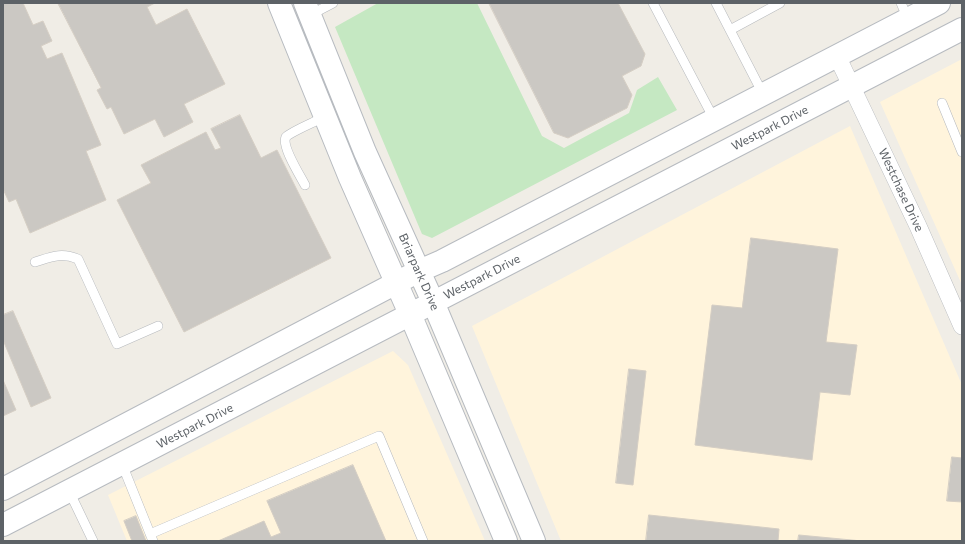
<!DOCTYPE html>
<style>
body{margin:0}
#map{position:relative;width:965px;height:544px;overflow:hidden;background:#f0ede6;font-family:Commissioner,sans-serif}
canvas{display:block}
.frame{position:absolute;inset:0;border:4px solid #5d6267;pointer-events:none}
</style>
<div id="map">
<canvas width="965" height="544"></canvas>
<div class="frame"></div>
</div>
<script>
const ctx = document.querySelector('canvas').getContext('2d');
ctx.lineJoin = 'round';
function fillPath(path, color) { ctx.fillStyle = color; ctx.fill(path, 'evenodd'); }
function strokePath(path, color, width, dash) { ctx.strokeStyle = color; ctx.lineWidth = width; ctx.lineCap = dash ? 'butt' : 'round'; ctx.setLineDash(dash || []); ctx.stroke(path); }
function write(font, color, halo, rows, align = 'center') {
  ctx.font = font + ' Commissioner,sans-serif'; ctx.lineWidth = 4; ctx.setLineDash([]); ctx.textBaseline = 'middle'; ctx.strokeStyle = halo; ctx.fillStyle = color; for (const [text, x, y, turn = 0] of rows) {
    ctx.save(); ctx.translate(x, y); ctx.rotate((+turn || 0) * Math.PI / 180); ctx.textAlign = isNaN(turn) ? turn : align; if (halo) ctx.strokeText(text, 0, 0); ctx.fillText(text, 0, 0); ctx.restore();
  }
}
const commercial = new Path2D(`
 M962,59v226l-82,-183z
 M850,126l112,259v156h-401l-89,-215z
 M393,351l15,14 77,176h-358l-19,-46z`);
const green = new Path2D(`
 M378,3h99l65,133 22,12 65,-35 8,-23 21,-13 19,33 -245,128 -10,-4 -87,-207z`);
const building = new Path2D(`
 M3,3h20l10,22 10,-4 9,20 -11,5 6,13 15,-6 39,92 -15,6 20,49 -76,33 -14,-34 -7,3 -6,-13z
 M58,3h97l-8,4 9,18 31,-16 38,75 -41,20 9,18 -29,15 -9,-18 -31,15 -13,-27 -4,2 -10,-19 4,-2z
 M489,3h129l27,51 -4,12 -19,10 10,19 -5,13 -59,30 -14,-5z
 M240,115l21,43 16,-8 54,108 -147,74 -67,-132 34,-17 -10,-18 65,-33 9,18 6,-2 -10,-19z
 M751,238l87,11 -12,93 31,3 -7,50 -30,-3 -8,68 -117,-15 17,-140 30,3z
 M13,311l38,87 -20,9 -28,-67v-25z
 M629,369l17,2 -13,114 -17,-2z
 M3,380l13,30 -13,6z
 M952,457l10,1v44l-15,-1z
 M353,465l33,76h-168l46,-20 7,16 10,-4 -14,-32z
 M649,515l130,14 -1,12h-132z
 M136,516l10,25h-14l-8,-20z
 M799,535l63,6h-64z`);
const lane = new Path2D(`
 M653,3l61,116
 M716,3l47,91
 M901,3l7,16
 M310,15l23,-12
 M730,30l50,-27
 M942,103l20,49
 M305,185c-4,-8 -24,-39 -19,-48 4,-5 31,-16 38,-20
 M35,262c16,-5 26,-10 43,-3l39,85 41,-18
 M122,464l31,77
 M69,491l24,50
 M150,534l229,-98 44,105`);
const street = new Path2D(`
 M837,56l81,170 44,100`);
const secondary = new Path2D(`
 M279,3l71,175 60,136 96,227
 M305,3l60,149 68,150 101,239
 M3,489l416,-218 23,-10 497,-258
 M3,525l959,-496`);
const streetNames = [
 ["Westpark Drive",770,128,-27],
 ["Westchase Drive",901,190,65],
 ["Briarpark Drive",419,272,66],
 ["Westpark Drive",482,277,-27],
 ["Westpark Drive",195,426,-27]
];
fillPath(commercial, '#fff4dc');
fillPath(green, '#c5e8c2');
fillPath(building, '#cbc8c3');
strokePath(building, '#d5cec4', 1);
strokePath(lane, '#b6b9bd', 10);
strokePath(street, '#b6b9bd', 18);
strokePath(secondary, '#b7bbc0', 24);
strokePath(lane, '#fff', 9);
strokePath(street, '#fff', 17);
strokePath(secondary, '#fff', 22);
write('12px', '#5d6267', '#fff', streetNames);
</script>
